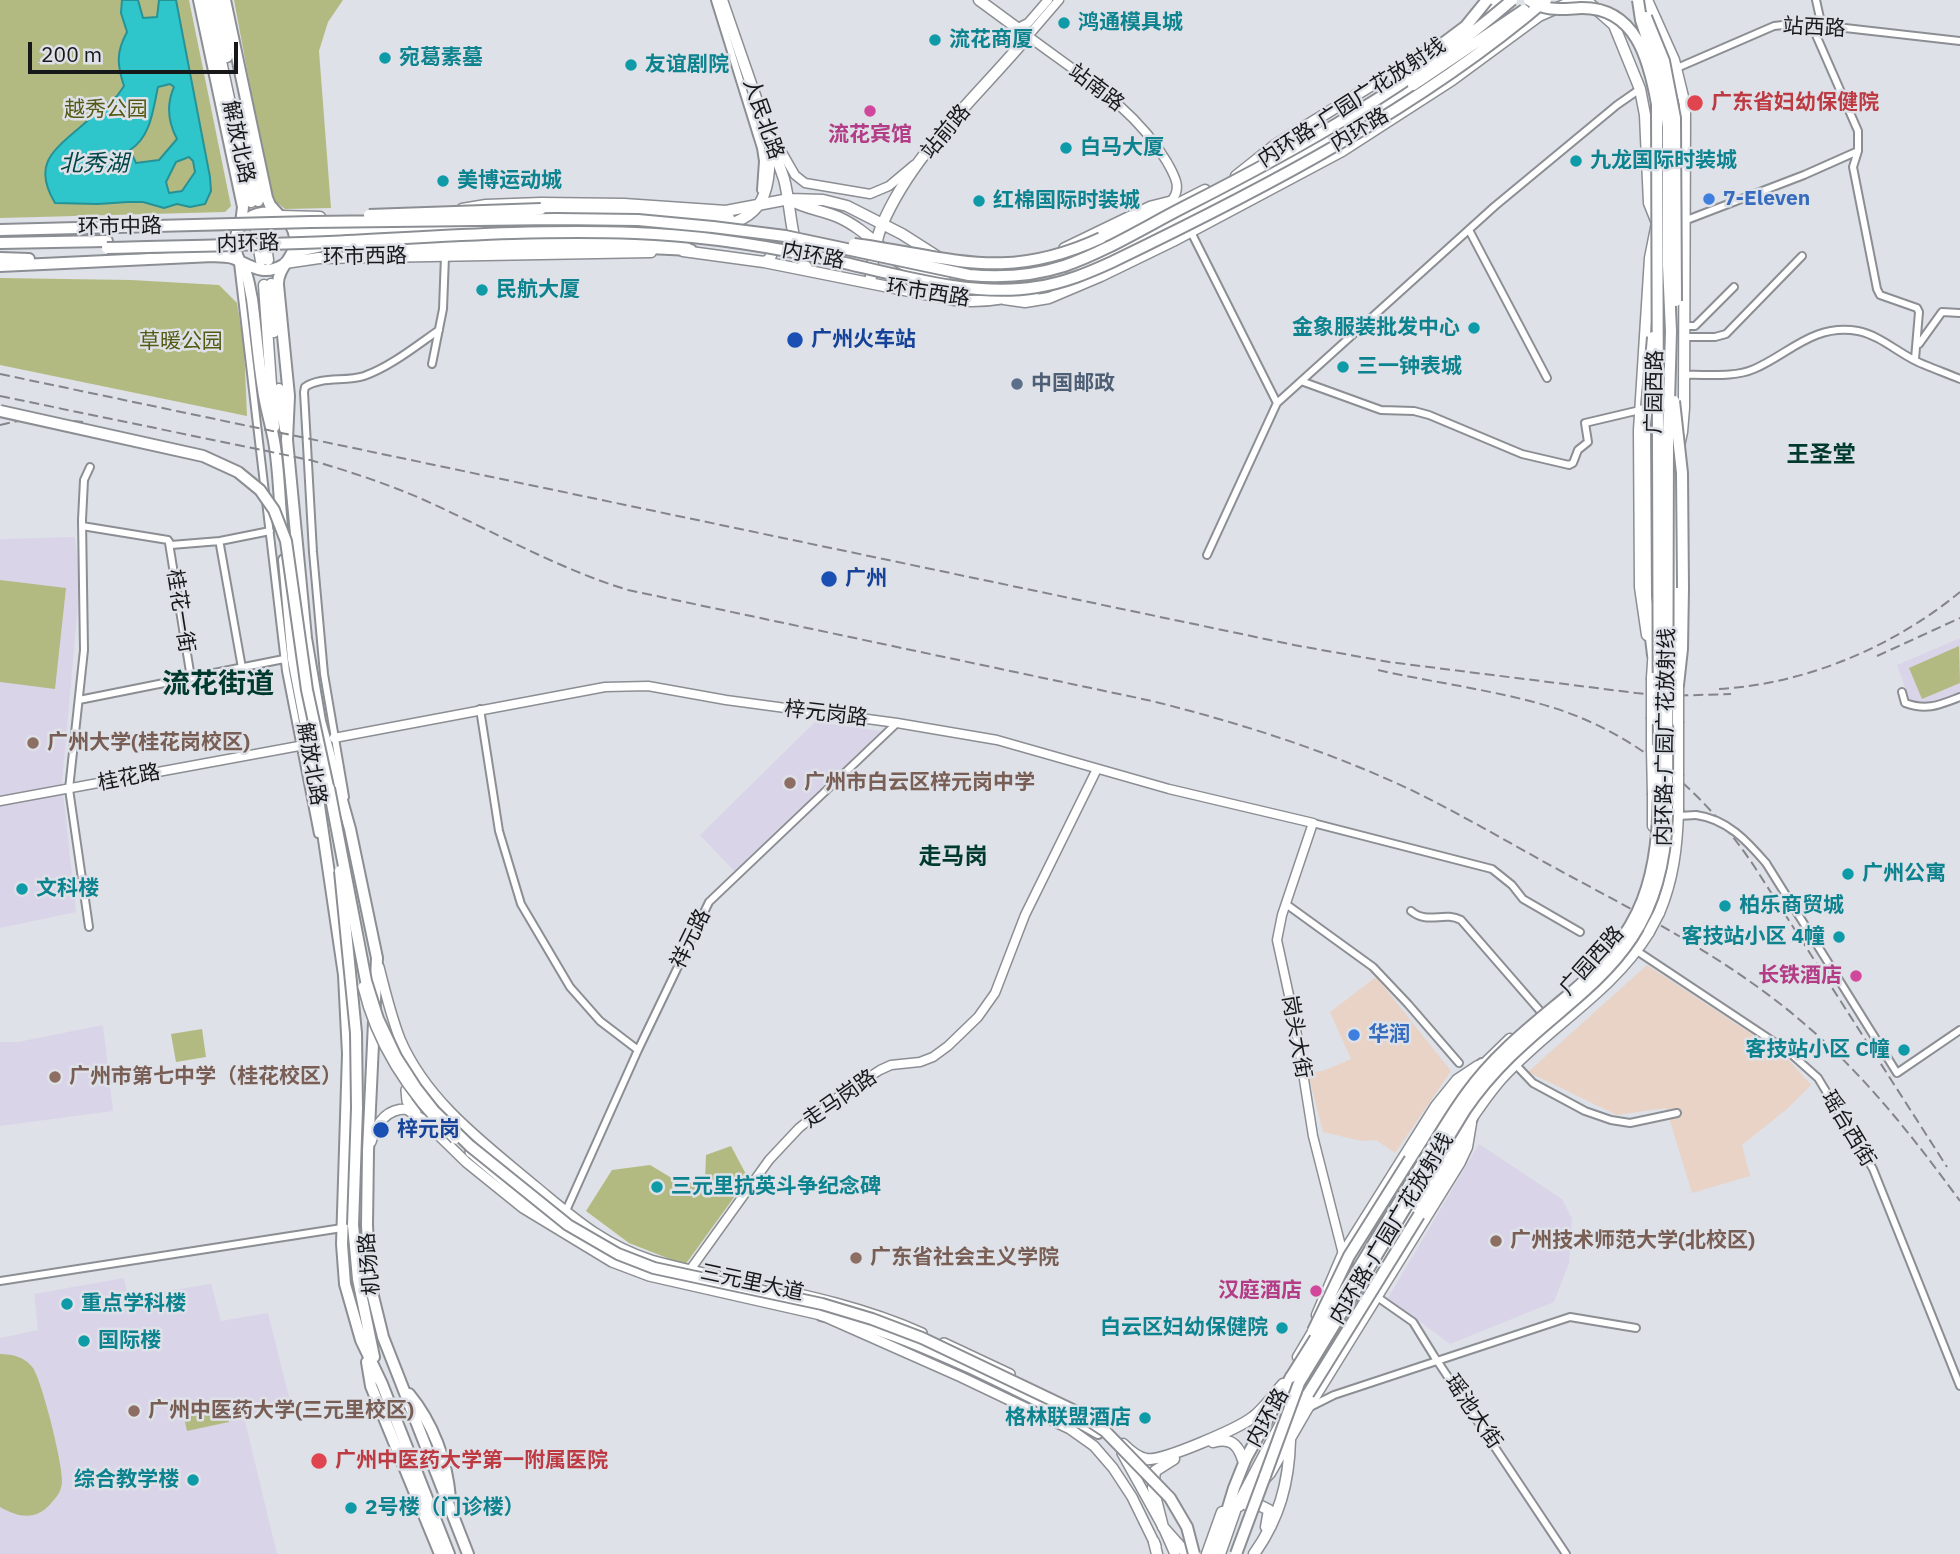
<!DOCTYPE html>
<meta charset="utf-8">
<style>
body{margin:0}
#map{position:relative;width:1960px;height:1554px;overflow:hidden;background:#dee1e7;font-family:"IBM Plex Sans",sans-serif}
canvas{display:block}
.scale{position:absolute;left:28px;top:42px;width:210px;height:32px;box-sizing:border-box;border:4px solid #17181a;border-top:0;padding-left:9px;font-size:21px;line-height:24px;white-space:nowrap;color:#17181a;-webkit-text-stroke:5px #dee1e7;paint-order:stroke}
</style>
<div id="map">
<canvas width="1960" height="1554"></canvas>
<div class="scale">200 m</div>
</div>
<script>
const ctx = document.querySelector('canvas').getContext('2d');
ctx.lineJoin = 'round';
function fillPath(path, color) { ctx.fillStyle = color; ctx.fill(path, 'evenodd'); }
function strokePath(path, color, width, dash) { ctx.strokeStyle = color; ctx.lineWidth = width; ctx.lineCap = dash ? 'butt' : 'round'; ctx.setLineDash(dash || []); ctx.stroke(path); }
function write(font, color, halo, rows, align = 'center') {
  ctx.font = font + ' "IBM Plex Sans","Noto Sans SC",sans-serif'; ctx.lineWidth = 5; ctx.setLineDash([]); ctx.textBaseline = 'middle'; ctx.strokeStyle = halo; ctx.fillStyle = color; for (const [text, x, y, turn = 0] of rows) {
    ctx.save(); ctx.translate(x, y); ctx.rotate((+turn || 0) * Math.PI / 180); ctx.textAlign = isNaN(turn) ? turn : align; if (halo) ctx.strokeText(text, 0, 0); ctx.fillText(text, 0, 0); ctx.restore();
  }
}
const commercial = new Path2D(`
 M1647,965l138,91 26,29 -23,23 -46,37 8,31 -58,17 -26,-85 -49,7 -89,-43z
 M1376,977l75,94 -56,82 -19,-13 -14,1 -39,-9 -15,-59 15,-2 28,-12 -21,-47z`);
const education = new Path2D(`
 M75,537l5,45 -18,201 14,129 -76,16v-389z
 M1960,638v55l-34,12 -16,-4 -13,-36z
 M815,722l66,9 -147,140 -34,-36z
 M103,1025l10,86 -113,15v-84h18z
 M1479,1144l83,55 10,20 -3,44 -15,39 -104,42 -62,-46z
 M124,1278l4,19 83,-13 10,37 47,-8 23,92 -47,12 33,137h-277v-216l38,-8 -4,-36z`);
const green = new Path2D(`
 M0,0h189l42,206 -6,6 -225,6z
 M234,0h109l-15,22 -9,29 12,157 -46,1 -14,-11z
 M0,278l131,2 88,5 18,18 7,44 3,69 -247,-51z
 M0,580l66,8 -11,101 -55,-7z
 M1959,646l1,37 -38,16 -13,-31z
 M202,1029l4,28 -30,5 -5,-28z
 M731,1146l17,32 -63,87 -56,-22 -43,-32 26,-41 38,-5 30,18 25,-1 1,-27z
 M0,1354c13,0 25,3 33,14 9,13 31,100 29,115 -1,8 -5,14 -10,19 -15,19 -33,16 -52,5z
 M223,1398l6,24 -42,9 -5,-23z`);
const water = new Path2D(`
 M122,0h16l5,18 14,-1 2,-17h17l34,177 1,14 -6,13 -15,3 -13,-3 -13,4 -21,-6h-15l-30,2 -43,-1c-22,-37 -4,-51 23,-74 13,-11 25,-23 39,-33l7,-10c-7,-21 -8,-34 3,-54l-6,-19zM170,84l4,3c-8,18 -6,35 3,52l-18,21 -23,3 -6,-13c21,-13 23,-41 28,-63zM189,157l4,4 2,11 -13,19 -13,2 -3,-11 10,-20z`);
const minor = new Path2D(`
 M715,0l46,148 2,13 -2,29
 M1816,0l6,27 -6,8 42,96v20l-5,16 24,122 3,6 37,13 2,4 -4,47
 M1677,68l97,-42 27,-3 159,18
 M1684,221l120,-46 54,-24
 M1190,230l87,173
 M1469,230l78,148
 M238,263l48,408 32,163
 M1683,326h12l39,-39
 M1684,337h31l11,-3 76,-78
 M1919,344l23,-32 18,1
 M432,364l11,-55 2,-53
 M1684,375c22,-1 49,3 70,-6 35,-15 60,-46 104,-38 25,5 44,26 67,34 12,5 23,9 35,14
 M1301,381l80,29 33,1 15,4 93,39 47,11 4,-2 5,-13 10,-8 -3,-19 55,-13
 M82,526l86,14 3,5 49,-4 50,-10
 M169,543l22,135
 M220,545l22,123
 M1207,555l70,-152 218,-197 122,-101 23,-16
 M1902,692l3,11c22,8 34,2 55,-6
 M79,700l205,-41
 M480,709l19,122 22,73 49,83 30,34 38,29
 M345,797l-21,-123 -11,-122 -9,-160 1,-5c16,-11 40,-5 59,-11 26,-9 52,-30 75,-46
 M1678,816l18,-1
 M1313,823l179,46 20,16 11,14 57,33
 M1766,863l131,210 63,-43
 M1286,904l87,63 35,37 51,59
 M1411,911c17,14 33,0 50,9l80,92
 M89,927l-20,-138 15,-139 -2,-130 2,-40 6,-13
 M1637,951l152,101 29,26 55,91 87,217
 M1515,1064l18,19 52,28 26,9 19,3 47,-10
 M565,1213l73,-163 71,-148 188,-179
 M0,1281l342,-53
 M1363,1287l50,35 21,34 132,198
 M1308,1408l26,-13 236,-78 66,11`);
const tertiary = new Path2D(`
 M1059,0l-31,36c50,38 107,71 139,126 7,13 16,26 4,39
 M1016,29l12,-6 20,-23
 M772,135l23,40 10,8 65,11 19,-8 25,-21
 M334,738l271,-51 43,-1 78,14 171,23 100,17 172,49 144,34 -31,92 -5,25 18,83 18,113 30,118
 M0,801l299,-55
 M690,1270l79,-110 30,-32 36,-29 45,-29 11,-5 29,-3 13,-5 15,-11 30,-29 17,-24 30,-78 72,-146`);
const secondary = new Path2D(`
 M1064,248l87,-42 20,-5
 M379,967c6,24 12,49 21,72 27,63 84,104 135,147 39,32 67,58 116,74 90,25 184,34 271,73
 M416,1083l-10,7 1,11 9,12
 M371,1142c5,-18 15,-33 35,-33l16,10 44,43 57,46 89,54 37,14 172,39 140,62 109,52 24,17 19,22 19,29 24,49
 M470,1152l80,68
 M944,1343l66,31
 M1122,1453l41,74 12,27`);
const primary = new Path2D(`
 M208,0l43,202
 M217,0l10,57
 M722,0l62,179c8,30 5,64 24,91
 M1647,0l27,60 11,45 -1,303 -2,24 -9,41
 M1475,17l25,-17
 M239,113l19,88
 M1322,146l68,-41
 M1236,176l39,-31 162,-100
 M790,200c16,9 32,10 48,17 16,7 29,18 43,30
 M462,209l24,-4 55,-2 83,1 102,7 63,-12 34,1 24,6 55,28 47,30 21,5 29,2
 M280,216l40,1
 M263,225l5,35
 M255,226l6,35
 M294,232l291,-6 111,6c66,-11 74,-28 74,-91
 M708,233l54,8 6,4 4,8 -3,7 -5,2
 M437,243l175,-3 54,2 21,6
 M683,251l81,11 190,38c28,3 55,-1 82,-10
 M291,259l12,-9 18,-4
 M897,261l27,14 21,5
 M285,263l34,-5 332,-6
 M1024,270l58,-17 123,-63
 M1072,274l90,-46
 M870,283c3,-19 4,-40 12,-58 31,-73 96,-129 146,-189l-49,-36
 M1033,283l43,-11
 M271,284l3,48
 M264,285l10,142
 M1004,299l21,3 24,-4 52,-22 72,-35 169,-90 110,-71 87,-64 32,-14h17l26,23 26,64 5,26 4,88 8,20 -7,35 -11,172 1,157 7,48
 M279,389l6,40
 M1673,469l1,171 3,34
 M1652,678l2,-31
 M1652,719v31
 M1678,723v51
 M1653,795v31
 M1659,913c14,-33 18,-66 19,-102
 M1478,1070l32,-31
 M1366,1283c31,-50 61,-100 95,-149 13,-19 25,-38 41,-56 47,-52 109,-85 147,-146
 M1332,1300l48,-76
 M1317,1315l26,-61 93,-148 21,-26 21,-14
 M1349,1326l4,-22
 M1298,1357l19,-32
 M1213,1442c17,-5 25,2 30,18
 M1123,1444c6,6 14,13 23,15 16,3 93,-31 107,-42 12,-9 20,-22 30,-33
 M1174,1459l-19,12 -2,17 10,39 24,27
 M1247,1505l14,1 8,4 -3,17
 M1239,1506l31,-33 37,-64 153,-247 7,-15 4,-24
 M1154,1542l3,12
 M1207,1554l15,-42
 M1220,1554l16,-46 44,-83
 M1254,1554c25,-35 35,-71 36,-114`);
const trunk = new Path2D(`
 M199,0l44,207 -2,16
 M225,0l42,198 3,7 8,9
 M541,209l95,1 93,8
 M1155,232l153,-83 105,-64
 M1101,238l52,-27
 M0,243l107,-2
 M402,248l204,-2 85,4
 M0,258l29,1
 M0,266l213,-10c7,1 16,0 22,3 18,8 29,17 48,6
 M1647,406l-2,18 1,172 7,59
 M282,526c-3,-28 -3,-57 -8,-85 -3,-17 -9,-35 -11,-52 -5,-30 -7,-60 -11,-90 -2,-9 -3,-18 -6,-26 -5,-11 -11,-17 -11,-30 1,-36 54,-43 60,-6 3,19 -18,29 -17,48l11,111 -2,44 19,198 14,83 30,108 27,129 -9,193 -1,74 3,59 13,53 85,217
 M284,560l9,99 19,99 32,217 4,79 -6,190 3,40 16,56 21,44 67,170
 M1678,685l4,-36 1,-61
 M1410,1159l40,-61 32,-34
 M1419,1215l33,-52 20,-45
 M353,1225l5,54 16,78
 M367,1362l4,24 69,168
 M409,1394c24,29 38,67 41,104
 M1279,1449l29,-55
 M1246,1458l45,-81`);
const motorway = new Path2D(`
 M821,1315c54,10 102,32 152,54 42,20 84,40 125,64
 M1214,1554l20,-66 12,-30`);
const rail = new Path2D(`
 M0,374l1294,271 95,17 247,31 30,3 65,-2
 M0,396l310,64c38,11 75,23 112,39 69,31 134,69 206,91l524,111c88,22 173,49 255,87 56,27 109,59 163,88 82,44 166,88 237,150 59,51 107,112 153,175
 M0,425l35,-8 48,5
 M1877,656l83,-38
 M1378,670c57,13 117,20 173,37 87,27 153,85 203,159l193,301
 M1719,689c87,-5 174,-42 241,-97`);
const minorBridge = new Path2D(`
 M1696,815c31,4 51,26 70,48`);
const secondaryBridge = new Path2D(`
 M363,987c14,59 49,110 92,152`);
const primaryBridge = new Path2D(`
 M1652,719v-41
 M1678,723v-38
 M1652,750l1,45
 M1678,811v-37
 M1649,932l10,-19`);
const trunkBridge = new Path2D(`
 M1646,17l18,44 11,57 1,183
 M1434,50l32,-24 21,-26
 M1413,85l111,-75
 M369,215l172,-6
 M0,230l311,-8 246,-3 81,1 75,7 72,9 184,39c32,3 64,1 95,-9 41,-14 81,-39 120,-59 114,-58 230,-122 328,-207
 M854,244c98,13 150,39 247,-6
 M362,245l40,3
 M107,248c74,-2 148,-3 222,-6 102,-5 204,-13 306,-9 60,2 120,11 178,23 70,14 154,43 224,31 27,-4 51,-14 75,-25 149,-72 308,-154 434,-262
 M1674,401l8,72 1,115
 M1647,406l6,-69
 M0,411l203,45 35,16 22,18 14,20 12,31 21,149 23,106
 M340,871l16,162 1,75 -4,117
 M1313,1331l36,-75 61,-97
 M1291,1377c40,-63 78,-126 117,-190 19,-31 37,-64 59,-94 27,-38 63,-66 99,-96 80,-67 93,-118 93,-219l-2,-674c-8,-44 -21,-97 -76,-96 -19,1 -36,4 -52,-8
 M1308,1394l111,-179
 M1265,1476l34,-93 166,-273c79,-116 197,-126 202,-295l1,-378 3,-106 -3,-66v-138l-5,-40 -22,-67 -3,-20`);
const motorwayBridge = new Path2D(`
 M329,788l37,193 12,38 18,38 20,31 18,23 36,35 98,79 50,29 36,14 168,36 50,15 50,19 153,73 30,20 65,67 17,29 7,27
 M1236,1554l29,-78`);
const markers = [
 [1064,23,7,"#0f9aa8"],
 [935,40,7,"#0f9aa8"],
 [385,58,7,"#0f9aa8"],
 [631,65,7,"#0f9aa8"],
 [1695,103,9,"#e0444e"],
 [870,111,7,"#d1479c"],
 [1066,148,7,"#0f9aa8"],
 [1576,161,7,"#0f9aa8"],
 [443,181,7,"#0f9aa8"],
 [1709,199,7,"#3f7fe0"],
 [979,201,7,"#0f9aa8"],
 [482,290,7,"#0f9aa8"],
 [1474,328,7,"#0f9aa8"],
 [795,340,9,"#1a4fb4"],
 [1343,367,7,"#0f9aa8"],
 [1017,384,7,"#5c6f8a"],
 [829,579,9,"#1a4fb4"],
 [33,743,7,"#8d6e63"],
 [790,783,7,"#8d6e63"],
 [1848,874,7,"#0f9aa8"],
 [22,889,7,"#0f9aa8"],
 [1725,906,7,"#0f9aa8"],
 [1839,937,7,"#0f9aa8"],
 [1856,976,7,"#d1479c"],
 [1354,1035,7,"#3f7fe0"],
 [1904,1050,7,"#0f9aa8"],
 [55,1077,7,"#8d6e63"],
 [381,1130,9,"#1a4fb4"],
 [657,1187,7,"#0f9aa8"],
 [1496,1241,7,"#8d6e63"],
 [856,1258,7,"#8d6e63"],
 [1316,1291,7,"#d1479c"],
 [67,1304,7,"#0f9aa8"],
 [1282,1328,7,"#0f9aa8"],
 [84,1341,7,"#0f9aa8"],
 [134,1411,7,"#8d6e63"],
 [1145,1418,7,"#0f9aa8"],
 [319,1461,9,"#e0444e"],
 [193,1480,7,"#0f9aa8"],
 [351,1508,7,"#0f9aa8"]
];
const cultureNames = [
 ["鸿通模具城",1078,23],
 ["流花商厦",949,40],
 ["宛葛素墓",399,58],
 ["友谊剧院",645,65],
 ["白马大厦",1080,148],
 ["九龙国际时装城",1590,161],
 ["美博运动城",457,181],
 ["红棉国际时装城",993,201],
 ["民航大厦",496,290],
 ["金象服装批发中心",1460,328,"right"],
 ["三一钟表城",1357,367],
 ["广州公寓",1862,874],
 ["文科楼",36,889],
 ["柏乐商贸城",1739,906],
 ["客技站小区 4幢",1825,937,"right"],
 ["客技站小区 C幢",1890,1050,"right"],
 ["三元里抗英斗争纪念碑",671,1187],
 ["重点学科楼",81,1304],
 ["白云区妇幼保健院",1268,1328,"right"],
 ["国际楼",98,1341],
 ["格林联盟酒店",1131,1418,"right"],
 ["综合教学楼",179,1480,"right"],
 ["2号楼（门诊楼）",365,1508]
];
const streetNames = [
 ["站西路",1814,28,3],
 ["站南路",1096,88,37],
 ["内环路-广园广花放射线",1352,103,-33],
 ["人民北路",763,119,71],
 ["内环路",1360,130,-31],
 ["站前路",946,132,-50],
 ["解放北路",238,142,78],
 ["环市中路",120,227,-1],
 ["内环路",248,244,-2],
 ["内环路",813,256,11],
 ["环市西路",365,257,-1],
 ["环市西路",928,293,9],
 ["广园西路",1655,392,-89],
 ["桂花一街",180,611,81],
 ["梓元岗路",826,714,7],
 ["内环路-广园广花放射线",1666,737,-89],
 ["解放北路",311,764,80],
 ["桂花路",129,778,-11],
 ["祥元路",691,939,-64],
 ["广园西路",1592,961,-48],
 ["岗头大街",1296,1037,80],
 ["走马岗路",840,1099,-35],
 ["瑶台西街",1848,1129,59],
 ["内环路-广园广花放射线",1392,1229,-59],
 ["机场路",370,1264,-95],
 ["三元里大道",752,1283,12],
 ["瑶池大街",1473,1412,56],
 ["内环路",1268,1418,-61]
];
const healthNames = [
 ["广东省妇幼保健院",1711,103],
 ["广州中医药大学第一附属医院",335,1461]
];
const parkNames = [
 ["越秀公园",106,110],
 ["草暖公园",181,342]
];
const hotelNames = [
 ["流花宾馆",870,135,"center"],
 ["长铁酒店",1842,976],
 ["汉庭酒店",1302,1291]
];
const shopNames = [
 ["7-Eleven",1723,199],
 ["华润",1368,1035]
];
const transitNames = [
 ["广州火车站",811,340],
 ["广州",845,579],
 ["梓元岗",397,1130]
];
const serviceNames = [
 ["中国邮政",1031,384]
];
const educationNames = [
 ["广州大学(桂花岗校区)",47,743],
 ["广州市白云区梓元岗中学",804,783],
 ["广州市第七中学（桂花校区）",69,1077],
 ["广州技术师范大学(北校区)",1510,1241],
 ["广东省社会主义学院",870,1258],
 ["广州中医药大学(三元里校区)",148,1411]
];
const waterNames = [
 ["北秀湖",94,164]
];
const neighbourhoodNames = [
 ["王圣堂",1821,455],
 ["走马岗",953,857]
];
const districtNames = [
 ["流花街道",218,685]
];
fillPath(commercial, '#e9d3c6');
fillPath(education, '#dad4e9');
fillPath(green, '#b3ba81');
fillPath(water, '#2ec6cb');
strokePath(water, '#279296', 2);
strokePath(minor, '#8b8e93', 10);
strokePath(tertiary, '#8b8e93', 11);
strokePath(secondary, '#8b8e93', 12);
strokePath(primary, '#8b8e93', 13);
strokePath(trunk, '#8b8e93', 14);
strokePath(motorway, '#8b8e93', 14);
strokePath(minor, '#fff', 6);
strokePath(tertiary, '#fff', 8);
strokePath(secondary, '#fff', 9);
strokePath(primary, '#fff', 10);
strokePath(trunk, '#fff', 10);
strokePath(motorway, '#fff', 10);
strokePath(rail, '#838589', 2, [10, 5]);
strokePath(minorBridge, '#8b8e93', 10, []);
strokePath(secondaryBridge, '#8b8e93', 12, []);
strokePath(primaryBridge, '#8b8e93', 13, []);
strokePath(trunkBridge, '#8b8e93', 14, []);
strokePath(motorwayBridge, '#8b8e93', 14, []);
strokePath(minorBridge, '#fff', 6);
strokePath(secondaryBridge, '#fff', 9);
strokePath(primaryBridge, '#fff', 10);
strokePath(trunkBridge, '#fff', 10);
strokePath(motorwayBridge, '#fff', 10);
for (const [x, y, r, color] of markers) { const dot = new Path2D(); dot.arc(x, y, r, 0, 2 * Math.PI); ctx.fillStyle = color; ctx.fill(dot); strokePath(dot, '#dee1e7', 2.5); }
write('bold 21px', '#0d838f', '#dee1e7', cultureNames, 'left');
write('21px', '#17181a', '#dee1e7', streetNames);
write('bold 21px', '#be3a42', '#dee1e7', healthNames, 'left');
write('21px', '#545a14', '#dee1e7', parkNames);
write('bold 21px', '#b23c85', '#dee1e7', hotelNames, 'right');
write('bold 21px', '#366cbe', '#dee1e7', shopNames, 'left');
write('bold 21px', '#164399', '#dee1e7', transitNames, 'left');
write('bold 21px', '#4e5e75', '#dee1e7', serviceNames, 'left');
write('bold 21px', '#785e54', '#dee1e7', educationNames, 'left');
write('italic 23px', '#004546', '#dee1e7', waterNames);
write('bold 23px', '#00392d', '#dee1e7', neighbourhoodNames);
write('bold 28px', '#00392d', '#dee1e7', districtNames);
</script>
